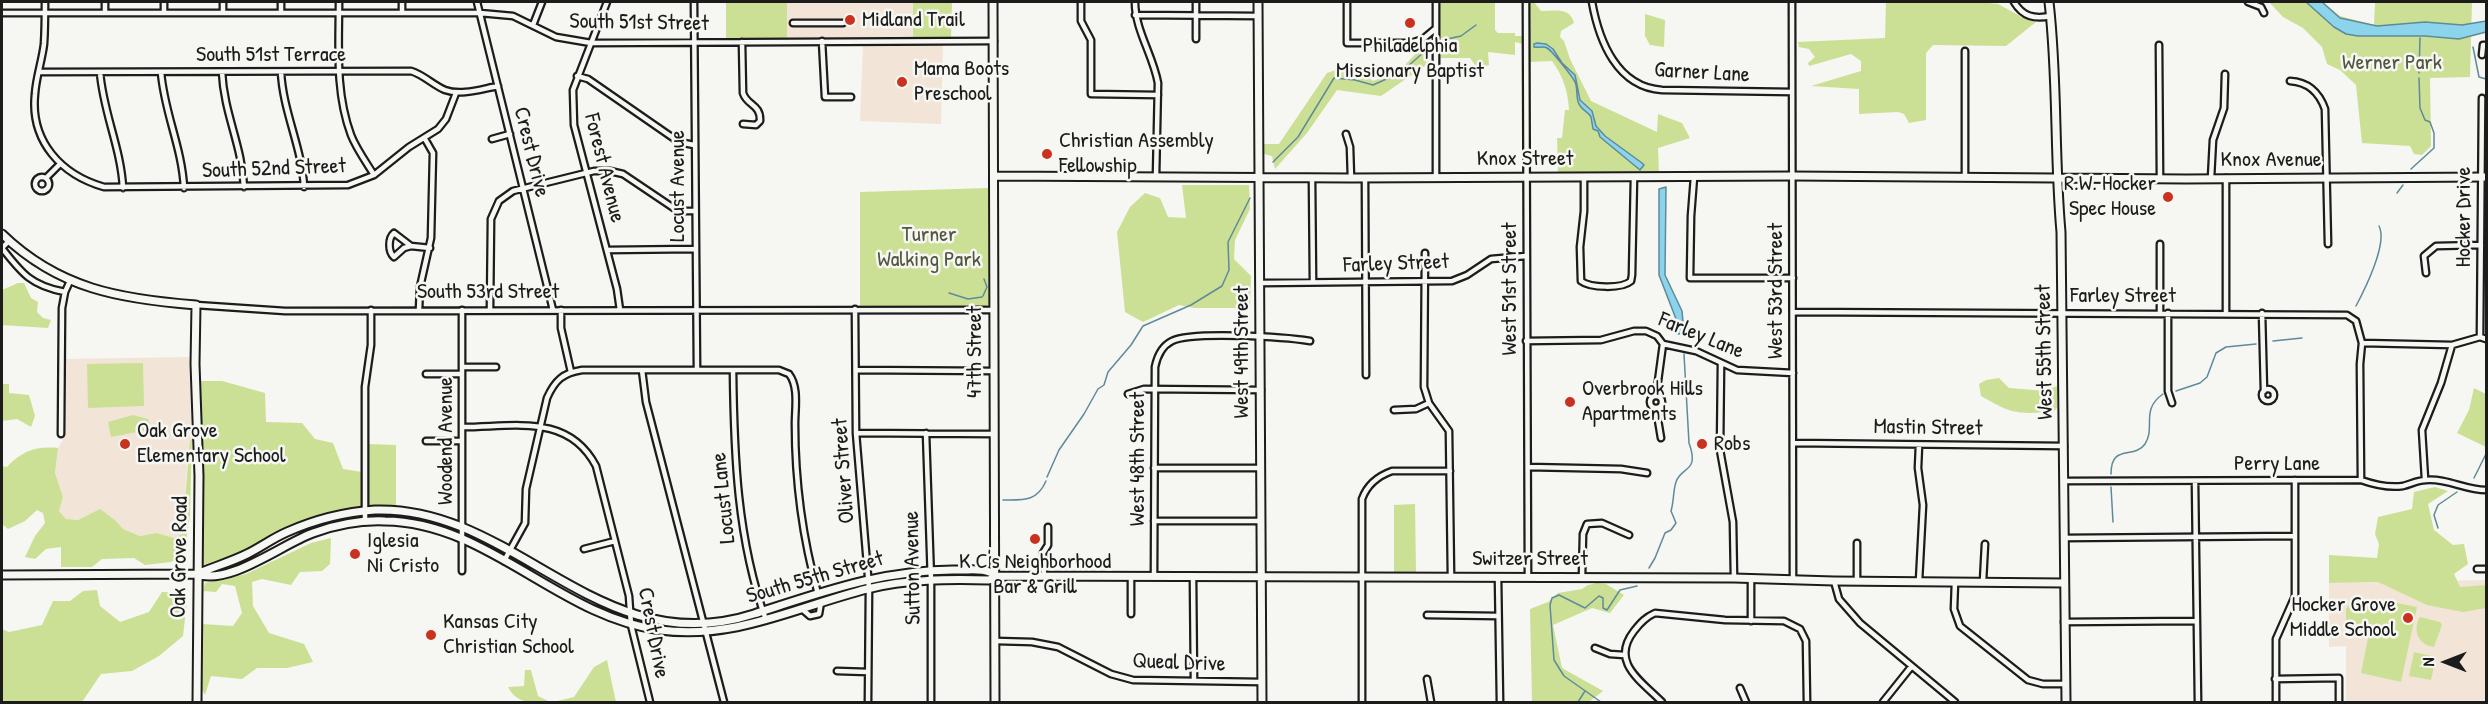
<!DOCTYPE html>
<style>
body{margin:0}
#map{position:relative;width:2488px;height:704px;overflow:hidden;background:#f6f6f2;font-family:"Patrick Hand",sans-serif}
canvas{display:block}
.frame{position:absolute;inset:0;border:3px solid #1c1c1c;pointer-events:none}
.north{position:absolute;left:2416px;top:632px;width:60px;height:60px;-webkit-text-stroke:4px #f6f6f2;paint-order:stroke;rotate:270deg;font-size:16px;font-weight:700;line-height:24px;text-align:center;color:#1c1c1c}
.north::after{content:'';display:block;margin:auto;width:21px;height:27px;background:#1c1c1c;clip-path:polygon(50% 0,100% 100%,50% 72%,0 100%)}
</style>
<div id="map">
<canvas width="2488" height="704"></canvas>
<div class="frame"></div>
<div class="north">N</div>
</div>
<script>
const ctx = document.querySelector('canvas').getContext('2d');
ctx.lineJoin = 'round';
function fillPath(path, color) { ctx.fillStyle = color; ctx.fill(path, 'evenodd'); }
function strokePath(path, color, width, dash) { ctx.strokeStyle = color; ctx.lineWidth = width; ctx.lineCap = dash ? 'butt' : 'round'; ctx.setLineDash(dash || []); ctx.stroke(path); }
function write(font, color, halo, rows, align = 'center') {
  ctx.font = font + ' "Patrick Hand",sans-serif'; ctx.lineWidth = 5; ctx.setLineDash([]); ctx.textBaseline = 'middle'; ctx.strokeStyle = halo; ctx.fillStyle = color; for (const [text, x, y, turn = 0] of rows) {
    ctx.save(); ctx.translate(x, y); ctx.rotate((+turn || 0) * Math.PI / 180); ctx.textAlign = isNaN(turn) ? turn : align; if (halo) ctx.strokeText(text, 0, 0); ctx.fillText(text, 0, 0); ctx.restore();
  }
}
const built = new Path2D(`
 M787,2h126v36h-126z
 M863,44h80l-2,80 -81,-3z
 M189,357l3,82 -4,18 -6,77 -8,4 -17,-5 -17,3 -17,-7 -7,-8 -27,-6 -11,5 -12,-1 -7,-8 4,-14 -8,-24 3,-25 5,-8v-81z
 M2486,580v122h-140v-56l-17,1v-64z`);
const green = new Path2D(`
 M726,2h61v36l-61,1z
 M913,2h39l-1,36h-38z
 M1439,2h56v28l3,3h17v3h8v8l-8,-2v13l-27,-3 1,13 -12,3 -7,-10h-29l-1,-13 13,-7h-14z
 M1529,2h5l7,9c14,0 29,-4 33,12l-13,8 -1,6 4,4 6,18 21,42 66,31 1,-18 24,9 8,15 -32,10 1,27 -101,-1 -1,-36h5l3,-28h4c-1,-19 -6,-34 -17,-49l-24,1z
 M1886,2h94l18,2 24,13 14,5 -30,24 -73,-1 -7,8v67l-17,3 -5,-9 -6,-2 -39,2v-25l-48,-3 50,-15v-10l-10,-7 -42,12 -1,-3 7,-6 -6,-8 -10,-2 -1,-5 87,-4z
 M2269,2h54l17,14 34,9 1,-23h97l-2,75 -40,1 1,68 -9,9 -8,-1 -4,-8 -48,-3 -6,-58 -16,-15 -13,-6 -5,-17 -19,-19 -20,-11z
 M1645,14l20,6 -1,27 -14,-2 -5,-9z
 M1430,39l-1,24 -48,33 -44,-6 -30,43 -32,36 -3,-13 -8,-2v-10h15l48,-71 20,-7 17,7 9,8 26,-10z
 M1182,185h67l1,24 -15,31 -1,19 17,17 -1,32h-56l-15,-3 -36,17 -18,-10 -8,-80 13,-25 15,-14 15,5 8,19 18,1z
 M988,188l1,116 -3,2h-126v-114z
 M18,283h6l7,15 7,4 -1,10 6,6 8,2 -3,8 -46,-3v-35z
 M143,363l1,43 -56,2 -1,-44z
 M1999,378l10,10 37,3 11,-5v22l-3,3c-36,4 -42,3 -73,-15l-2,-12 7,-4z
 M200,381h22l43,12 1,29 36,1 13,16 18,4 10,26 19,3 -1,36 -76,21 -43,24 -39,12 -3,-3 3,-65z
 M2,384h7v9l20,2 6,21 -4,11 -14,-8 -15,2z
 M2474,388l12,6v53l-29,-14 12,-23z
 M133,415l15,4 2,5 -3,6 -36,7 -3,-15z
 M192,439l-2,77 -6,38 -13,8 -26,3 -11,-7 -32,1 -10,8h-31v-20l-15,2 -11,10 -10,-2 10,-21 10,-13 -2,-10 -6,-3 -12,11 -17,8 -6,-5v-58l5,1c15,-16 29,-21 51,-19l-3,25 8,24 -4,14 7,8 12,1 22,-11 16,12 7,8 17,7 17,-3 17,5 8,-4 8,-93z
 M368,444l28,1v64l-28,-2z
 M2435,487l13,4 -20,13 6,26 19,15 11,-1 4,20 -14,10 6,13 26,-2v23l-23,4 -36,-7 -49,-23 -49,1v-28l48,3 2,-14 -4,-10 3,-17 34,-8 2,-17z
 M1415,504l1,69h-22v-68z
 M331,538l-1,26 -8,7 -22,1 -9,13 -29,-6 -10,3 1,24 16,27 35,11 9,18 -26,6h-30l-15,11 -31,-3 -6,19 -5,-9 2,-62 31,2 9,-13 -7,-27 -13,-2 -6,8 -13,-1 2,-8 41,-9 65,-31z
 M1597,583l9,1 18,11 -14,18 -18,-5 -39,17 9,43 41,23 -14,11h-57l-2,-93 18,-7 10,-9 24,-4 6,-4z
 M97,590l3,16 20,16 29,-10 13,-20 21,1 4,8 -4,35 -24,20 -27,15 -31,3 -19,28h-80v-73l7,3 33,-7 11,-24h17l13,-10z
 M2376,599l41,8 -16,75 -40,-9 8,-40 -23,1v-25l4,-5 25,1z
 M2420,617l20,5 2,3 -8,22c-16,-2 -22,-17 -14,-30z
 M2414,652l22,5 -5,23 -22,-4z
 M607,660l9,42h-63l21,-5 20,-30z
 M525,670h6l7,26 12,6c-20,1 -33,2 -42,-15l16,-1z`);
const water = new Path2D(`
 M2306,2h16l18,16 37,8 48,-4 37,3 24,-4v11l-27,7 -34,-3h-67l-12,-2 -12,-7z
 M1537,43l9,1 7,5 9,14 13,12 5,25 12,11 4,15 9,10 37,27 2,2 -4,5 -40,-33 -2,-6 -5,-2 -2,-12c-3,-5 -7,-6 -10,-10 -6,-6 -3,-15 -5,-22 0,-5 -24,-34 -29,-37 -4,-2 -9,0 -13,-1v-3z
 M1666,187l-1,88 17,36 2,22 -6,1 -2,-15 -17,-44v-86z`);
const stream = new Path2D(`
 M1443,40l18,-4 15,-11
 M2473,47l6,30 7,2
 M2419,73l1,-35
 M1273,162l25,-25 36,-59 21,2 18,5 27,-12 31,-27
 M2411,169l23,-21v-15l-4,-11 -5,-2 -5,-12 -1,-30
 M2397,193l6,-8
 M949,293l19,6 14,-2
 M983,296l4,-9 -3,-8
 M2356,306c9,-17 32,-63 23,-80
 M2273,341l29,-3
 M2176,391l24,-8 7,-6 9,-24 10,-6 30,-3
 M2111,474c0,-31 23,-14 34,-30 11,-17 -5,-34 18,-50
 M1047,477l12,-27 25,-36 14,-25 6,-4 4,-13 23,-27 12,-19 48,-21 31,-19 7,-16 -1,-28 22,-44
 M2474,478l12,-24
 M2111,487l2,35
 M1003,500c20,0 34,2 43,-19
 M2438,528l-4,-13 4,-10 19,-13
 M1649,568l6,-10 10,-25 6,-3 5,-7 -5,-12c3,-10 2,-20 5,-29 5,-16 24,-9 13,-39l-5,-89
 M1578,702l7,-11
 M1601,702l-37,-26 -10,-16 -4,-55 2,-7 7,-3 26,13 14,-12 4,2v10l4,2 13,-20 17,-4`);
const street = new Path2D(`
 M45,2c0,13 0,28 -1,42 -2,17 -8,33 -9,50 -5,48 27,81 69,93l244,-2 26,-10 35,-28 29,-18 8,-10 10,-26
 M164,2v10
 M223,2v11
 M281,2v10
 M339,2c0,44 -4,90 12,133 5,13 15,27 23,40
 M477,2l76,308
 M607,2l-34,88 1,35 43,164 3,21
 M694,2l3,368
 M1081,2v19l10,19v54l67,1
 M1135,2c0,28 18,53 23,81l-2,94
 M1196,2v37
 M1347,2v41h64l12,-4 12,-10
 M1436,2v176
 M1526,2l2,575
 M1592,2c7,39 25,85 70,88l130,2
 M1792,2l1,578
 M2014,2c9,15 20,17 37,14
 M2248,2l13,5 3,6
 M105,12v-10
 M402,12v-10
 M2,13h478l33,3 43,21 35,6 403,-2
 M1135,15l123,1
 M793,23h50
 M533,25l9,-23
 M822,41l3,56h26
 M742,42l1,51c4,13 18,11 17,28l-4,4 -13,-1
 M2159,45l1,134
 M2482,55l1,-10h3
 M39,72l372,-1c13,4 22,14 34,19 16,6 36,-1 53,-4
 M100,72c3,40 21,76 23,116
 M161,72c3,40 21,75 23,116
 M222,72c2,42 20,73 22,115
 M281,72c2,40 21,75 23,115
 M577,76l11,3 91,63 15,3
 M2290,81c18,1 29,11 35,28l3,135
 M1346,134l4,13 1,31
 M492,139l18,-5
 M1584,177v34l-4,36 1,34c9,7 41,8 50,0l1,-6 2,-98
 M1694,177l-3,39 -1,62h103
 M1965,177v-126
 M35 184a7 7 0 1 1 14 0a7 7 0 1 1-14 0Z
 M46,178l14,-14
 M1312,178l1,104
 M1365,178l1,197
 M2211,178l2,-38 11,-32 1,-34
 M2226,178v134
 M394,233l17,13 -7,2 -10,9c-6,-5 -6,-19 0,-24z
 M9,241l-7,7c20,26 30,38 63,44
 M2160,244v69
 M411,246l19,2
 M607,250l88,-1
 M1425,253l-1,134 5,16 20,28 2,146
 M2426,273l-2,-17 12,-10 45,-1
 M1261,283l191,-2 15,-6 24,-16 35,-3
 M196,305l89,6 708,-1
 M855,309l1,124 13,155 -1,114
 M419,310l1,-23 11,-49 2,-85 -8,-14
 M462,310v261
 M490,310l1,-91 8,-18 14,-10 81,-20h16l13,3 55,37h17
 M561,310v18l10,44
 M1793,312l554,3 9,6 6,22 -2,21 1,116
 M2168,313v78l4,12
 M2262,313l2,78
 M2480,337l2,-239
 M1526,341l75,-1 33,-9h12l11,5 6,8 33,7 41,19 56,3
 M2362,343l90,2 28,-8 6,2
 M1721,364l-1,86 13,72 1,56
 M462,367h34
 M642,370l4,32 78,300
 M733,370c1,85 4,169 33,250
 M856,370l137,1
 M426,374h36
 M2262 395a6 6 0 1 1 12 0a6 6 0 1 1-12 0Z
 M1128,394l16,-5 117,1
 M1656,396l7,-52
 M1650 402a6 6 0 1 1 12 0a6 6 0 1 1-12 0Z
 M1656,408l5,30
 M1394,410l22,-1 13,-6
 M463,427c51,0 105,-14 133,39l33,130 2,29 19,77
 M856,433l137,1
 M926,433l5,147v122
 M61,434l1,-126 3,-16 5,-11
 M426,441h36
 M1793,443l271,3
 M1528,467l93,2 26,4
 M1154,468h107
 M2425,479l-3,-49 19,-47 11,-38
 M2064,481l297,-1c14,5 27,8 42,6 8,-2 15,-6 23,-6 21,-2 39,10 60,10
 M2195,481l3,221
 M1154,521h107
 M365,522v-135l6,-42v-35
 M2064,538l231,-2
 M584,549l31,-8
 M504,561l21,-38 1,-34 21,-91c8,-18 16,-25 35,-28h197l10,4c10,13 6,34 6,50 0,57 8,116 23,170
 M2477,569h9
 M1044,576l-1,-23 5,-8v-18
 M1131,577v37
 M1154,577l1,-210c2,-10 7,-21 17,-26 20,-10 114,-4 138,0
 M1193,577l1,104
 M1498,577l2,125
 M1582,577l1,-43 4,-10 15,-1 27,12
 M1751,578v43
 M1834,581l5,18 21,24 95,79
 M1857,581v-38
 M1919,581l4,-76 -5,-37 1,-23
 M1983,581l2,-37
 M1955,582l-1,27 6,17 68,54 15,4h22
 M802,609l8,7 9,-2 2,-12
 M1427,615l71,1
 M2064,622l132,-1
 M996,641l36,1 26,5 53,27 22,6 128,2
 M1595,648l15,6 14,1
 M837,671l31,1
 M1427,679l4,23
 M2275,679l64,-1v24
 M1740,688l6,14
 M1362,702v-203c5,-14 16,-23 30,-28h58
 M1662,702c-22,-22 -52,-40 -28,-71 7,-9 12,-14 21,-18l70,7 59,1 16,8 6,12 1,61
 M1883,702l28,-35
 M2276,702v-63l19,-43v-116`);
const secondary = new Path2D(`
 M993,2l2,700
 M1258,2l4,700
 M2049,2c9,76 5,153 12,230l5,470
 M994,176l357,2 441,-2 394,3 300,-2
 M2,234c57,55 118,65 194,71l-1,59 4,112 -2,226
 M197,574c16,-7 34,-12 50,-20 14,-7 26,-16 40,-22 27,-12 58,-20 88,-22 140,-5 224,154 379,104 68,-22 134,-46 207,-44 12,0 26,-2 35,6
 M2,575l195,-1c32,12 85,-30 116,-41 22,-8 48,-13 72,-12 103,1 174,96 275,109 75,10 136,-23 207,-41 40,-10 81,-10 122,-9l7,-4
 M996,576l738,2 100,3 230,2`);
const markers = [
 [850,20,6,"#c8321e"],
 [1410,23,6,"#c8321e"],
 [902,82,6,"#c8321e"],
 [1047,154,6,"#c8321e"],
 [2168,197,6,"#c8321e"],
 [1570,402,6,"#c8321e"],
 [125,444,6,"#c8321e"],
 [1702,444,6,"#c8321e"],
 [1035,539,6,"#c8321e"],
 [355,554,6,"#c8321e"],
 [2408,618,6,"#c8321e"],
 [431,635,6,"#c8321e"]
];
const poiNames = [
 ["Midland Trail",862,20],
 ["Philadelphia",1410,46,"center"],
 ["Missionary Baptist",1410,71,"center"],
 ["Mama Boots",914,69],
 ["Preschool",914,94],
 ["Christian Assembly",1059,141],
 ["Fellowship",1059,166],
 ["R.W. Hocker",2156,184,"right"],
 ["Spec House",2156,209,"right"],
 ["Overbrook Hills",1582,389],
 ["Apartments",1582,414],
 ["Oak Grove",137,431],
 ["Elementary School",137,456],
 ["Robs",1714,444],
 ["Iglesia",367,541],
 ["Ni Cristo",367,566],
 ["K C's Neighborhood",1035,562,"center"],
 ["Bar & Grill",1035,587,"center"],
 ["Hocker Grove",2396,605,"right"],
 ["Middle School",2396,630,"right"],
 ["Kansas City",443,622],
 ["Christian School",443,647]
];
const streetNames = [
 ["South 51st Street",639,23,1],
 ["South 51st Terrace",271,55],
 ["Garner Lane",1702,73,3],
 ["Crest Drive",531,152,76],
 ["Knox Street",1525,159],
 ["Knox Avenue",2271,160],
 ["Forest Avenue",604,168,76],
 ["South 52nd Street",274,169,-2],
 ["Locust Avenue",678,186,-90],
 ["Hocker Drive",2464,217,-90],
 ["Farley Street",1396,264,-2],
 ["West 51st Street",1510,289,-90],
 ["West 53rd Street",1776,291,-90],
 ["South 53rd Street",488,292],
 ["Farley Street",2123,296],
 ["Farley Lane",1701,336,22],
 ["47th Street",975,352,-90],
 ["West 49th Street",1242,352,-90],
 ["West 55th Street",2045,352,-91],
 ["Mastin Street",1928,428,1],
 ["Woodend Avenue",446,441,-90],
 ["West 48th Street",1138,459,-90],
 ["Perry Lane",2277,464],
 ["Oliver Street",844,471,-94],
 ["Locust Lane",724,498,-96],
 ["Oak Grove Road",180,557,-89],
 ["Switzer Street",1530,559],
 ["Sutton Avenue",913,568,-91],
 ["South 55th Street",815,578,-16],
 ["Crest Drive",653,633,79],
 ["Queal Drive",1179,663,2]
];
const parkNames = [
 ["Werner Park",2392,63],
 ["Turner",929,235],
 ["Walking Park",929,260]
];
fillPath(built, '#f2e5d8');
fillPath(green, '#cbe095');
fillPath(water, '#8bd4ec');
strokePath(water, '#5f8a99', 1.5);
strokePath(stream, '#5f8a99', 1.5);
strokePath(street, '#1c1c1c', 9);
strokePath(secondary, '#1c1c1c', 11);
strokePath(street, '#f6f6f2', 4.5);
strokePath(secondary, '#f6f6f2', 7);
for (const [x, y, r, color] of markers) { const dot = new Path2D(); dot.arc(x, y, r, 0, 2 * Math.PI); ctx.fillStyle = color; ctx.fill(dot); strokePath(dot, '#f6f6f2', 2); }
write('22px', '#1c1c1c', '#f6f6f2', poiNames, 'left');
write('22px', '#1c1c1c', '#f6f6f2', streetNames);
write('22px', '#515740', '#f6f6f2', parkNames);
</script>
